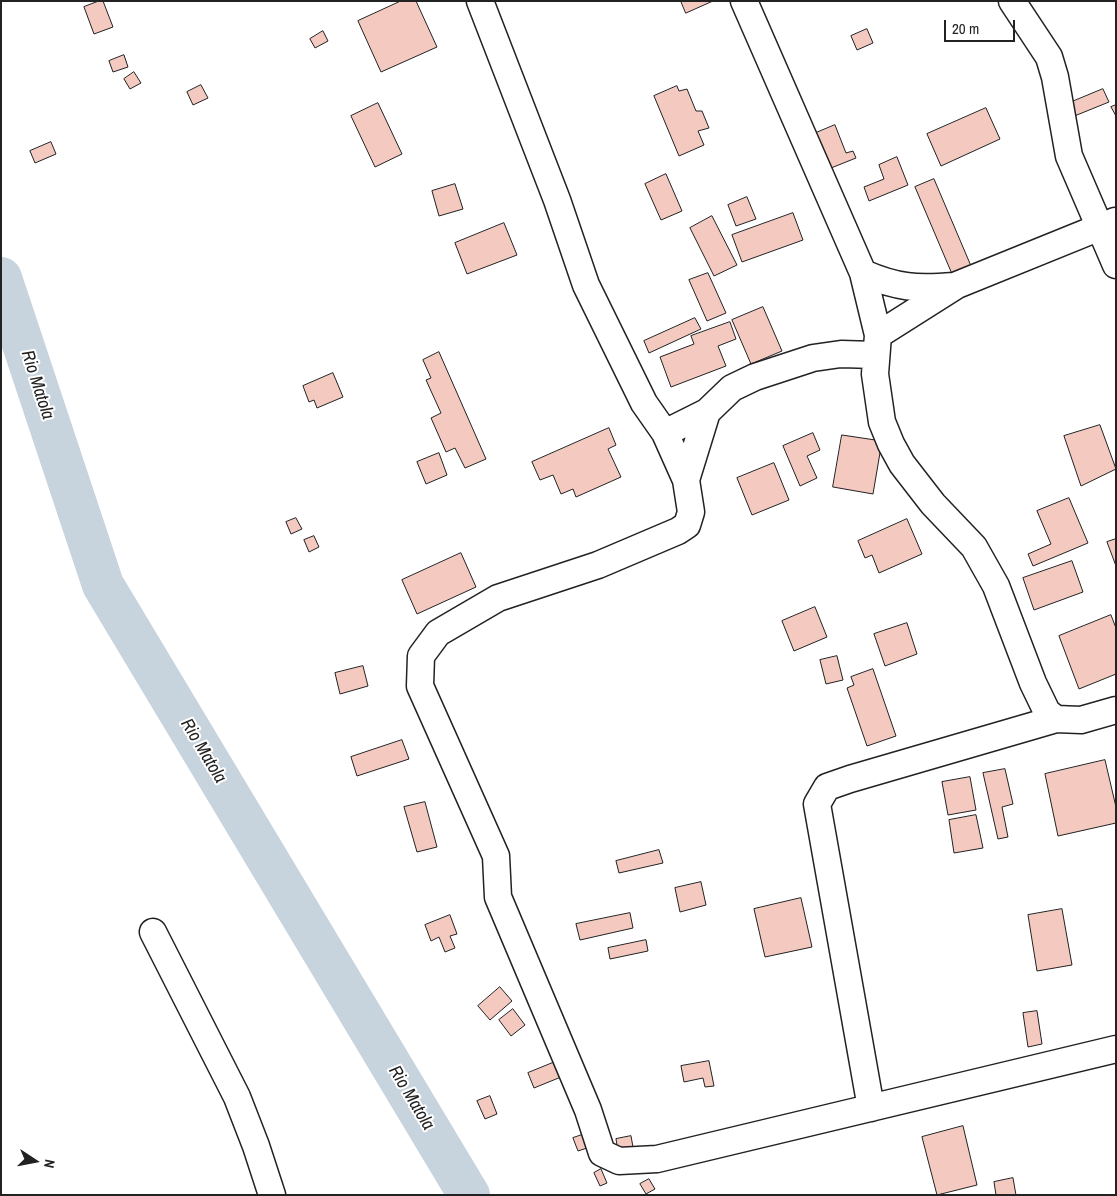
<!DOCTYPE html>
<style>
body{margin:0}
#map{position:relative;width:1117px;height:1196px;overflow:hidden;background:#fff;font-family:"Archivo Narrow",sans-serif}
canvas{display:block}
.frame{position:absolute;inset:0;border:2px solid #222;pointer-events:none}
.north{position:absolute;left:10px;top:1136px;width:50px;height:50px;-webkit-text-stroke:4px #fff;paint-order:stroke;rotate:101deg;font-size:14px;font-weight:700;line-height:20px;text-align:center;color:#222}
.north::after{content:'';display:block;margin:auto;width:18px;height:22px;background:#222;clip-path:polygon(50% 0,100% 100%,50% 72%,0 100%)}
.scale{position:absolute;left:944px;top:20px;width:71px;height:22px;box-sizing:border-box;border:2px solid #222;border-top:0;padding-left:6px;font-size:15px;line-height:18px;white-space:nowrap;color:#222;-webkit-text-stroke:4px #fff;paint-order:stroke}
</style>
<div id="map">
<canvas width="1117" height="1196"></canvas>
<div class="frame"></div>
<div class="north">N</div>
<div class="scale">20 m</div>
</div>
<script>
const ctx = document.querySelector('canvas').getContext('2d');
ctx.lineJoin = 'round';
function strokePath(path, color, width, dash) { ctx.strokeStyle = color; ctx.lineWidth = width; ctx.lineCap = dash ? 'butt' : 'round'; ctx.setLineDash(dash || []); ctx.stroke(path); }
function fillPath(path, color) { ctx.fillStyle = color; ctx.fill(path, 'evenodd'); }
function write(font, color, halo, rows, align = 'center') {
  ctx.font = font + ' "Archivo Narrow",sans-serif'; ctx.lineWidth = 4; ctx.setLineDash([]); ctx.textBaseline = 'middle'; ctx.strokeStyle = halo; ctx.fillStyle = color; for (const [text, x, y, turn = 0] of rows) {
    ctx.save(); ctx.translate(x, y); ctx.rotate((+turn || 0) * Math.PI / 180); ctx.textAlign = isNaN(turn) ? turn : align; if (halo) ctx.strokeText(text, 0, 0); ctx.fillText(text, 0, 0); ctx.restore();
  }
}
const river = new Path2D(`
 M1,278l102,307 366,610`);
const building = new Path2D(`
 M99,1h4l10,26 -19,7 -10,-27z
 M401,1h15l21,46 -56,25 -23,-51z
 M681,1h32l-27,12z
 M867,29l6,14 -16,7 -6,-14z
 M323,31l5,10 -13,7 -5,-9z
 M124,55l4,12 -15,5 -4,-11z
 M134,72l7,11 -11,6 -6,-10z
 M201,85l7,13 -15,7 -6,-13z
 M677,86l2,5 8,-2 9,22h6l7,17 -11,3 6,14 -25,11 -25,-60z
 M1103,89l6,13 -37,15 -5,-13z
 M378,103l24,51 -27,13 -24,-51z
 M1116,105v11l-5,-9z
 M986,108l14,31 -59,27 -14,-32z
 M835,125l11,28 7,-2 3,7 -30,12 -10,-37z
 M51,142l5,12 -21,9 -5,-12z
 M897,157l11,28 -39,16 -5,-14 20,-8 -5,-14z
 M666,174l16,37 -21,9 -16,-36z
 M934,179l40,94 -19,8 -40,-94z
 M455,184l8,25 -24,7 -7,-25z
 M747,197l9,22 -20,7 -8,-21z
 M793,213l10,27 -61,22 -10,-27z
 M712,216l25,49 -23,11 -24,-48z
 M504,223l13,32 -50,19 -12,-31z
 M708,273l18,40 -19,8 -18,-41z
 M763,307l19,44 -31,13 -19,-44z
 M695,318l6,11 -52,24 -5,-12z
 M730,322l6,17 -18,7 8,20 -55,21 -11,-30 34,-13 -3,-8z
 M439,352l47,107 -21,9 -10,-20 -9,4 -15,-34 10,-5 -15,-33 5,-2 -8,-18z
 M333,373l10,24 -26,11 -3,-8 -5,2 -6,-16z
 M1100,425l16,44 -35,17 -17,-50z
 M609,428l7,17 -8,4 13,28 -45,20 -3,-8 -12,5 -8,-19 -13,5 -8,-18z
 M813,433l7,17 -13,6 10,22 -17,8 -17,-40z
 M842,435l40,6 -9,53 -40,-7z
 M439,453l8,22 -21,9 -9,-22z
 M774,463l15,37 -37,15 -15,-37z
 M1069,498l19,45 -55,23 -5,-12 23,-10 -14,-33z
 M296,518l6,11 -11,5 -5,-12z
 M907,519l15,35 -43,19 -7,-18 -7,3 -7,-17z
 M314,536l5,11 -10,5 -5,-12z
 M1116,539v27l-9,-24z
 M461,553l15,34 -59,27 -15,-34z
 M1072,561l11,31 -49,18 -11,-32z
 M815,607l12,30 -33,14 -12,-30z
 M1111,615l5,13v46l-37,15 -20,-53z
 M907,623l10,31 -32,12 -11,-32z
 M837,656l6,24 -17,4 -6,-24z
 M363,666l5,20 -28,8 -5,-21z
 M873,669l23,67 -29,10 -20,-58 7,-3 -3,-8z
 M402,740l7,19 -52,17 -6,-19z
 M1105,760l11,47v16l-58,13 -13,-62z
 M1005,769l8,35 -11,3 6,30 -10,2 -15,-66z
 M970,777l6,33 -28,5 -6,-33z
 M425,802l12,45 -20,5 -13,-45z
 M976,815l7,33 -29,5 -5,-33z
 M659,850l4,13 -44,10 -3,-12z
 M701,882l5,23 -26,7 -5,-24z
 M801,898l11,49 -47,10 -11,-48z
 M1062,909l10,56 -35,6 -9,-56z
 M630,913l3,15 -53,12 -4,-16z
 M450,915l7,19 -7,2 5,12 -10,4 -6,-15 -8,4 -6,-16z
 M646,940l2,11 -38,8 -2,-11z
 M500,987l12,14 -22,19 -12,-14z
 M513,1009l12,16 -14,11 -12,-16z
 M1037,1011l5,33 -14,3 -5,-34z
 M709,1061l5,25 -9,1 -2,-9 -19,4 -3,-16z
 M555,1062l6,15 -27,11 -6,-15z
 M490,1096l7,18 -12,5 -8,-18z
 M963,1126l14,59 -40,10 -15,-58z
 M585,1134l5,13 -12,4 -5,-13z
 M631,1136l2,11 -15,4 -2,-12z
 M601,1169l6,14 -7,3 -6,-13z
 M1013,1178l3,17h-20l-2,-13z
 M649,1179l6,10 -9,5 -6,-10z`);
const minor = new Path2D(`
 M480,1l77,199 29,85 58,118 21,30 21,47 5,32 -4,13 -9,6 -80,34 -100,33 -60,35 -17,23 -1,30 76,170 2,41 90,213 14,43 17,8 38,-2 459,-110
 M744,1l119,272 15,62 -3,39 7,48 9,22 11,20 31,40 41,43 22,39 37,97 14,29 9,7 25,1 35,-10
 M1012,1l37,56 6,20 14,79 47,109
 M863,273c35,15 53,16 91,13
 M878,335l79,-50 158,-64
 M665,433l42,-21 25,-24 23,-11 58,-19 28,-4 34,1
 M686,480l21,-68
 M153,932l84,165 19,49 16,49
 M871,1108l-54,-304 10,-17 23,-8 206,-60`);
const waterNames = [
 ["Rio Matola",37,385,72],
 ["Rio Matola",203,751,59],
 ["Rio Matola",411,1098,59]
];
strokePath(river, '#c7d3dd', 42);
fillPath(building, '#f3c9c0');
strokePath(building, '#222', 1);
strokePath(minor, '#222', 29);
strokePath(minor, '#fff', 26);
write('italic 18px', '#222', '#fff', waterNames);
</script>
